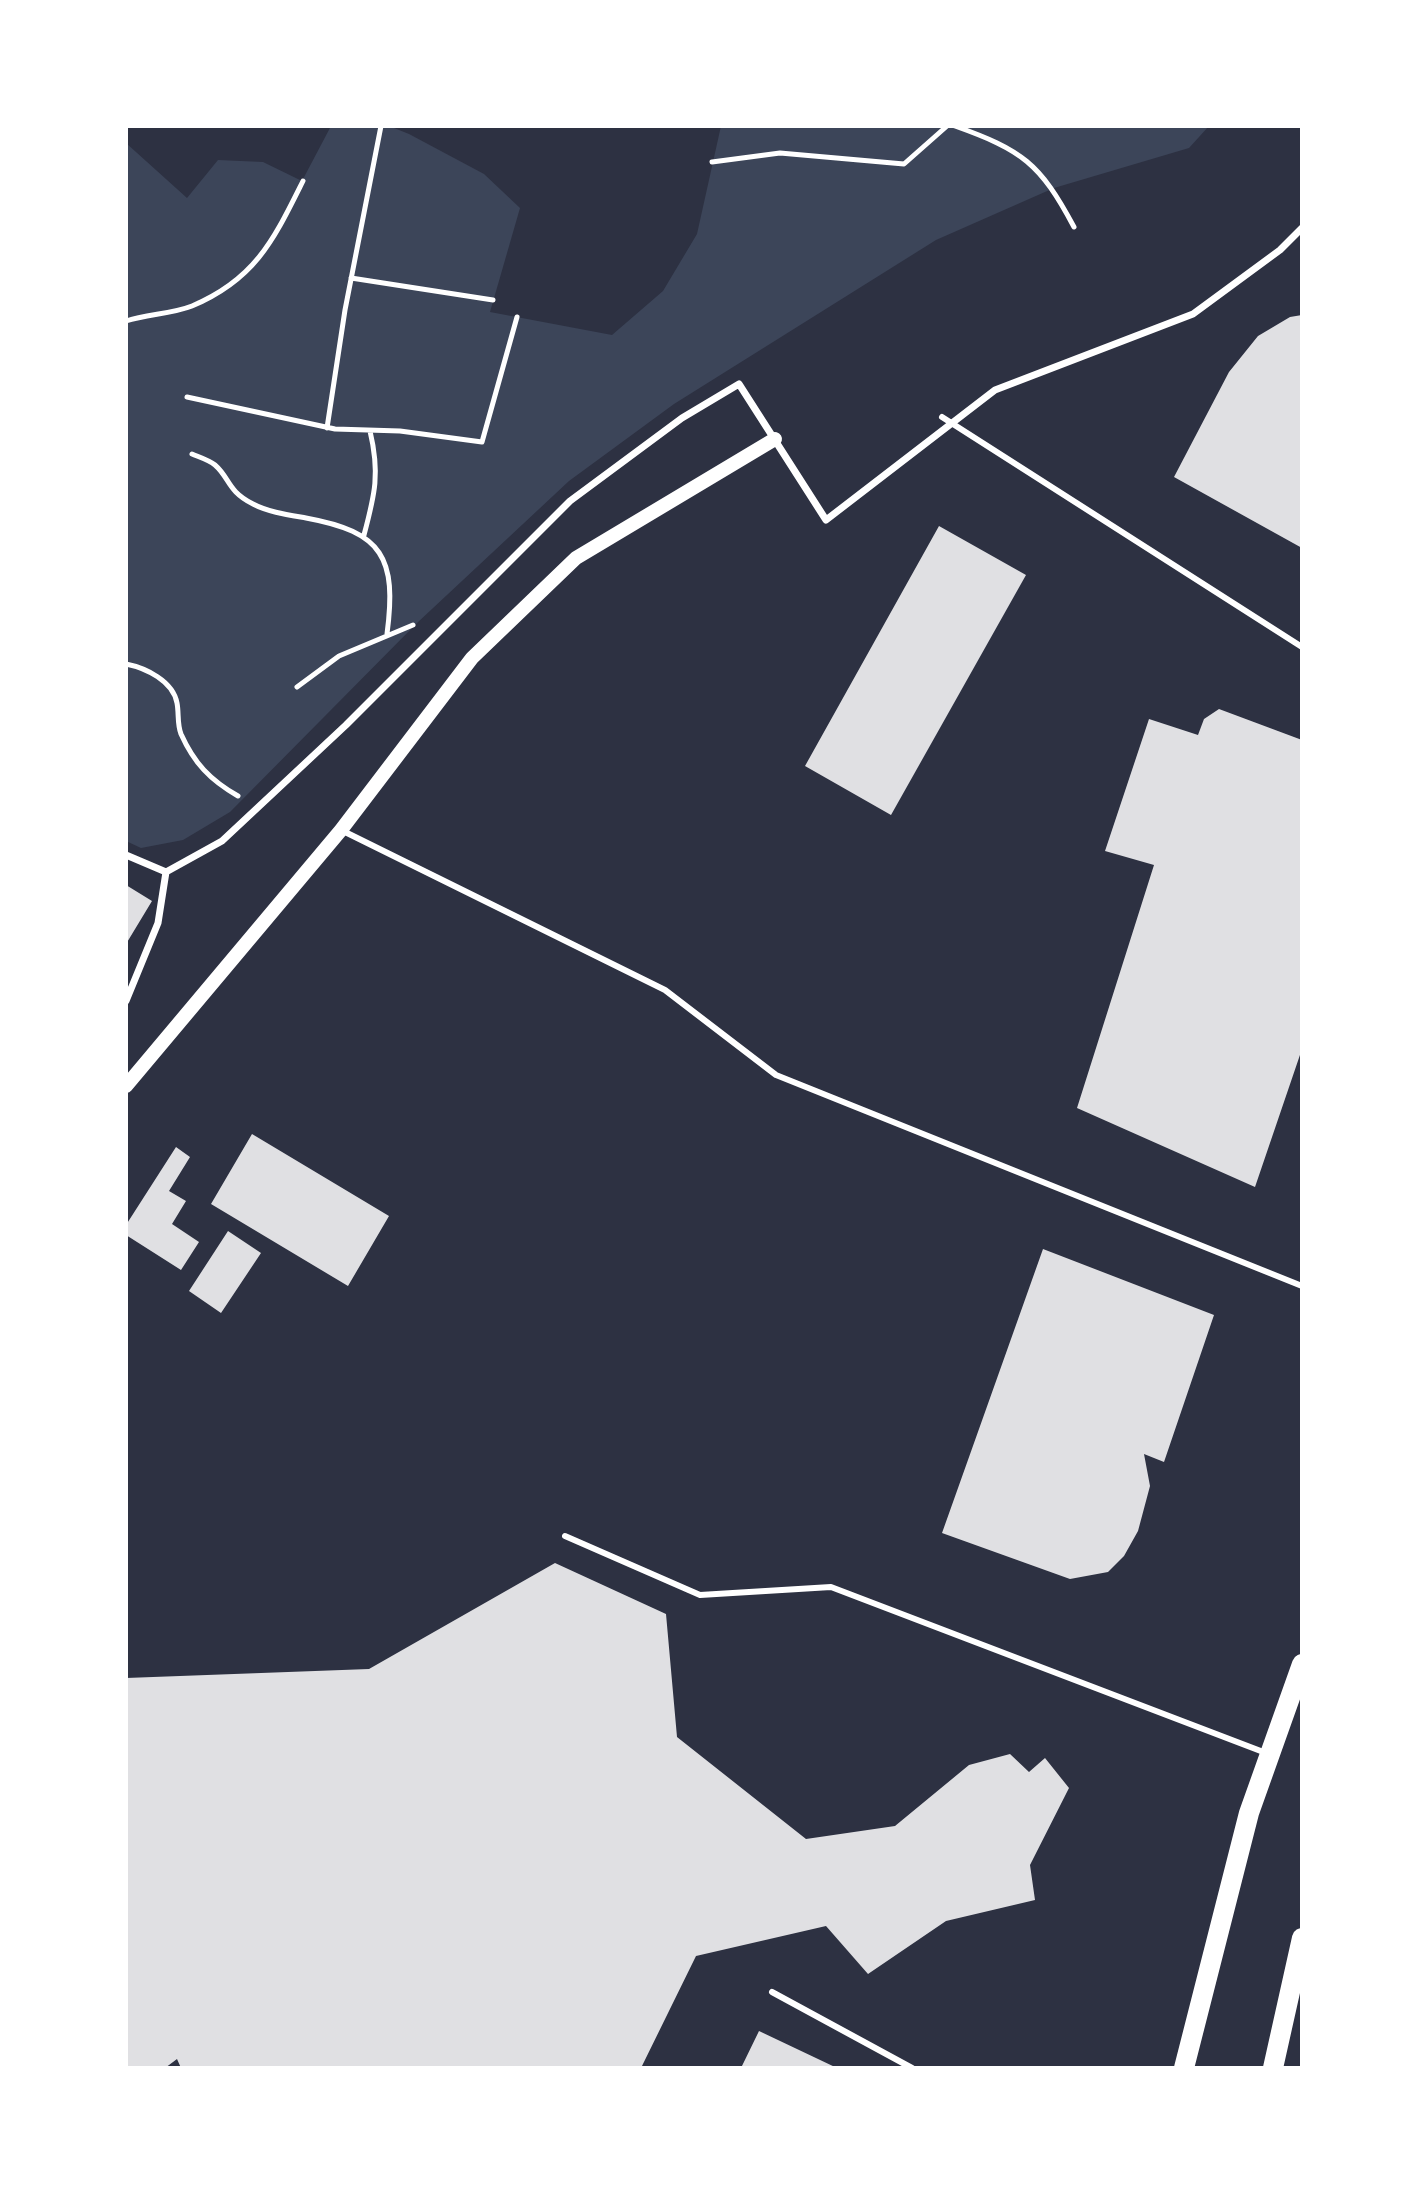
<!DOCTYPE html>
<style>
body{margin:0}
#map{position:relative;width:1428px;height:2194px;overflow:hidden;background:#2d3142;font-family:Quicksand,sans-serif}
canvas{display:block}
.frame{position:absolute;inset:0;border:128px solid #fff;pointer-events:none}
</style>
<div id="map">
<canvas width="1428" height="2194"></canvas>
<div class="frame"></div>
</div>
<script>
const ctx = document.querySelector('canvas').getContext('2d');
ctx.lineJoin = 'round';
function fillPath(path, color) { ctx.fillStyle = color; ctx.fill(path, 'evenodd'); }
function strokePath(path, color, width, dash) { ctx.strokeStyle = color; ctx.lineWidth = width; ctx.lineCap = dash ? 'butt' : 'round'; ctx.setLineDash(dash || []); ctx.stroke(path); }
const green = new Path2D(`
 M331,126h58l20,8 75,40 36,34 -30,104 122,23 51,-44 34,-57 24,-108h488l-20,22 -135,40 -118,52 -262,164 -105,77 -152,142 -187,189 -47,28 -42,8 -15,-7v-698l61,55 31,-38 45,2 39,19z`);
const building = new Path2D(`
 M1302,315v233l-128,-71 55,-105 29,-36 32,-19z
 M939,526l87,49 -135,240 -86,-49z
 M1219,709l83,31v309l-47,138 -178,-79 77,-243 -49,-14 44,-132 49,16 6,-16z
 M126,885l26,16 -26,43z
 M252,1134l137,82 -41,70 -137,-82z
 M176,1147l14,10 -21,34 17,10 -14,23 27,18 -18,28 -55,-35v-10z
 M228,1231l33,22 -40,60 -32,-22z
 M1043,1249l171,66 -50,147 -20,-8 6,32 -12,45 -14,25 -16,16 -38,7 -128,-46z
 M555,1563l111,51 11,123 129,102 89,-13 74,-61 41,-11 19,18 16,-14 24,30 -39,77 5,35 -89,21 -78,53 -42,-48 -130,30 -55,112h-460l-4,-9 -12,9h-39v-390l243,-9z
 M759,2031l78,37h-96z`);
const path = new Path2D(`
 M955,126c67,24 85,37 119,101
 M712,162l68,-9 124,11 43,-38
 M351,278l142,22
 M126,321c21,-7 46,-7 66,-15 64,-27 82,-67 111,-125
 M187,397l148,32 65,2 82,11 35,-125
 M327,428l18,-118 36,-184
 M192,454c7,3 17,6 23,11 15,13 12,26 38,39 15,8 36,11 53,14 77,14 91,40 81,116
 M364,535c11,-41 16,-62 6,-104
 M126,664c20,4 47,17 51,39 2,10 0,21 4,31 13,29 29,46 57,62
 M297,687l42,-31 74,-31`);
const service = new Path2D(`
 M942,417l360,230
 M341,830l324,160 111,85 526,211
 M565,1536l135,59 131,-8 435,166
 M772,1992l140,76`);
const pedestrian = new Path2D(`
 M126,855l40,17 56,-31 124,-116 224,-224 112,-83 57,-34 87,136 169,-130 198,-76 87,-64 22,-22
 M126,1001l32,-78 8,-51`);
const tertiary = new Path2D(`
 M126,1086l215,-256 131,-172 104,-100 199,-119`);
const primary = new Path2D(`
 M1184,2068l65,-255 53,-149
 M1273,2068l29,-130`);
fillPath(green, '#3c4559');
fillPath(building, '#e0e0e3');
strokePath(path, '#fff', 5);
strokePath(service, '#fff', 6);
strokePath(pedestrian, '#fff', 7);
strokePath(tertiary, '#fff', 14);
strokePath(primary, '#fff', 20);
</script>
